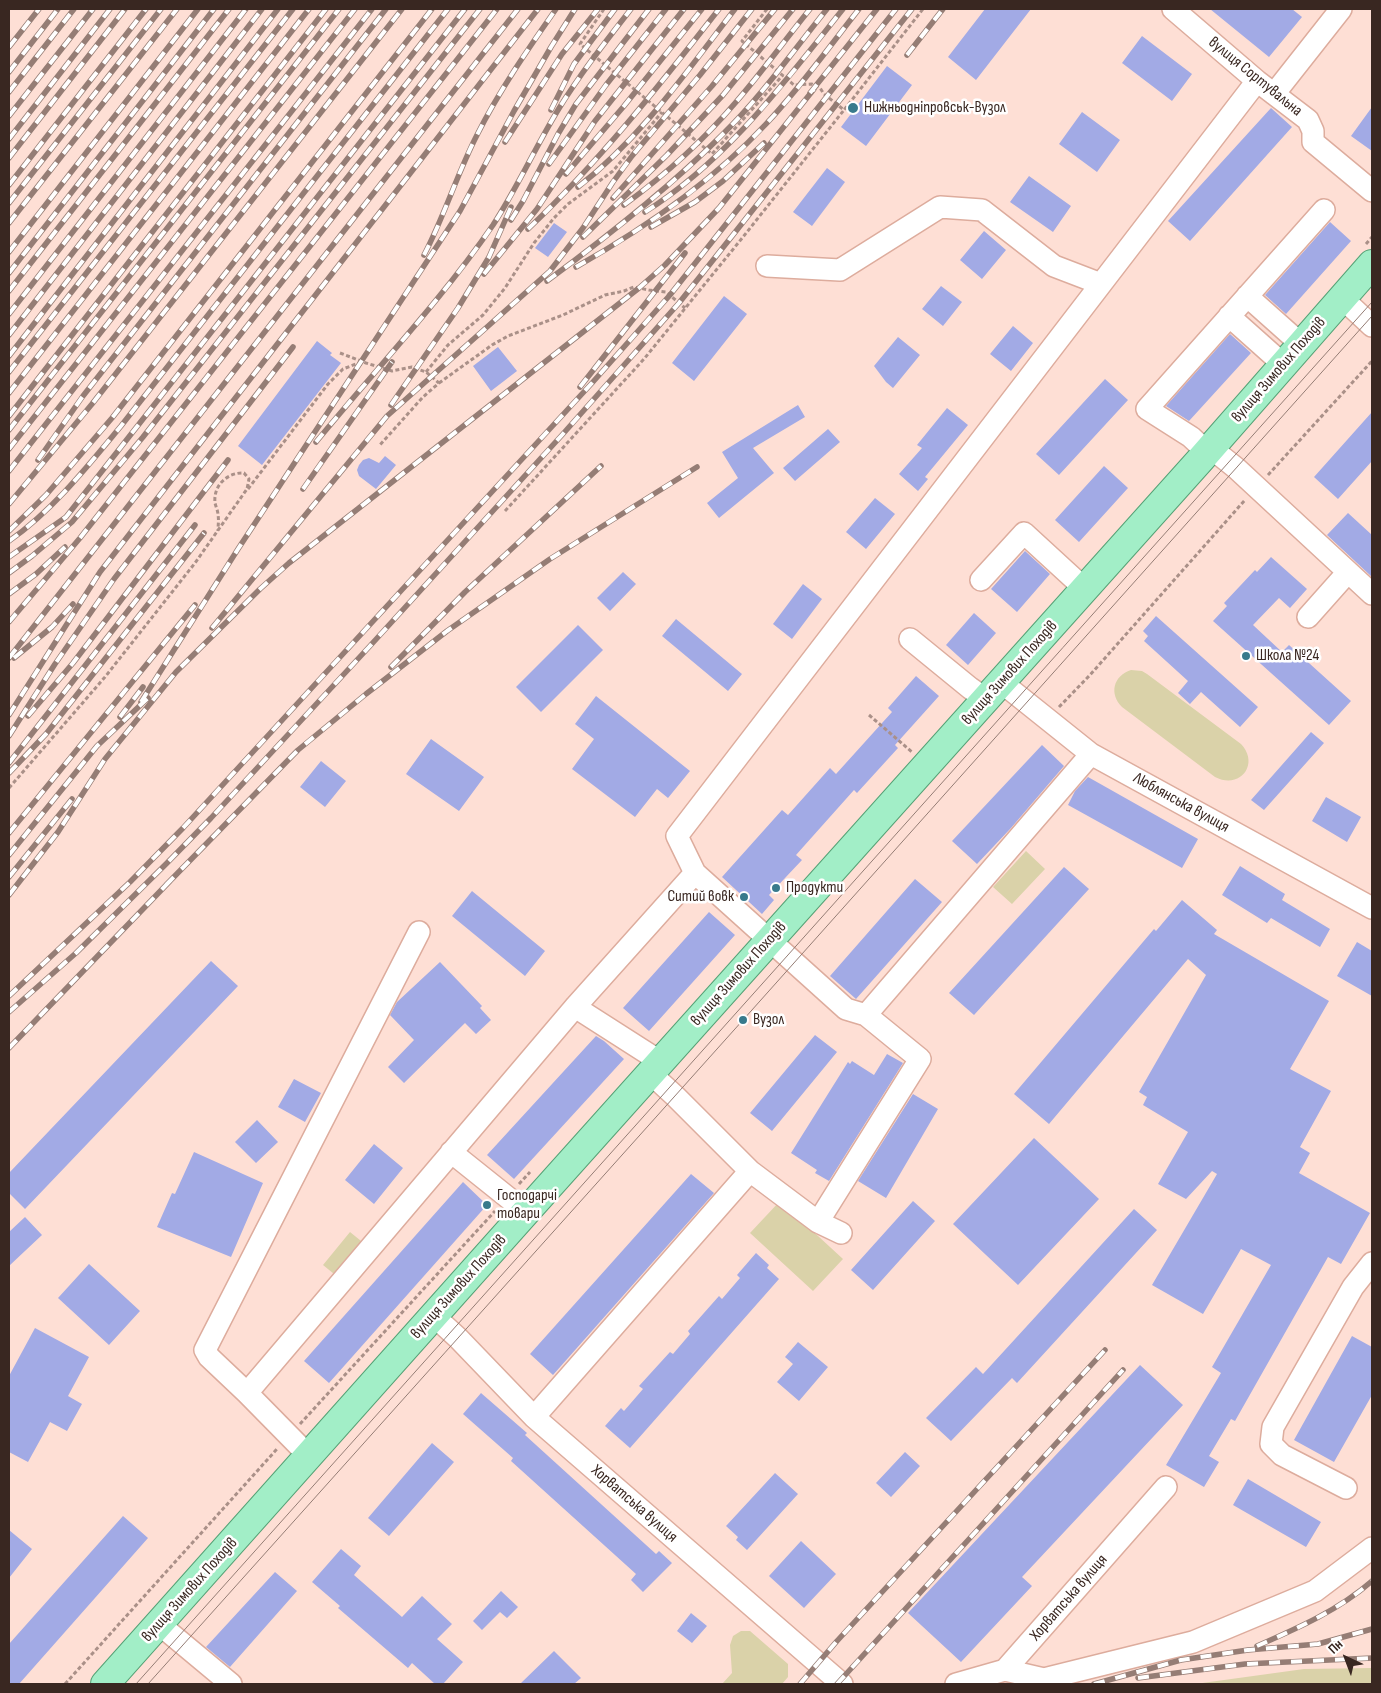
<!DOCTYPE html>
<meta charset="utf-8">
<style>
body{margin:0}
#map{position:relative;width:1381px;height:1693px;overflow:hidden;background:#fedfd5;font-family:"Sofia Sans Condensed",sans-serif}
canvas{display:block}
.frame{position:absolute;inset:0;border:10px solid #392721;pointer-events:none}
.north{position:absolute;left:1321px;top:1633px;width:50px;height:50px;-webkit-text-stroke:4px #fff;paint-order:stroke;rotate:317deg;font-size:14px;font-weight:700;line-height:20px;text-align:center;color:#392721}
.north::after{content:'';display:block;margin:auto;width:18px;height:22px;background:#392721;clip-path:polygon(50% 0,100% 100%,50% 72%,0 100%)}
</style>
<div id="map">
<canvas width="1381" height="1693"></canvas>
<div class="frame"></div>
<div class="north">Пн</div>
</div>
<script>
const ctx = document.querySelector('canvas').getContext('2d');
ctx.lineJoin = 'round';
function fillPath(path, color) { ctx.fillStyle = color; ctx.fill(path, 'evenodd'); }
function strokePath(path, color, width, dash) { ctx.strokeStyle = color; ctx.lineWidth = width; ctx.lineCap = dash ? 'butt' : 'round'; ctx.setLineDash(dash || []); ctx.stroke(path); }
function write(font, color, halo, rows, align = 'center') {
  ctx.font = font + ' "Sofia Sans Condensed",sans-serif'; ctx.lineWidth = 5; ctx.setLineDash([]); ctx.textBaseline = 'middle'; ctx.strokeStyle = halo; ctx.fillStyle = color; for (const [text, x, y, turn = 0] of rows) {
    ctx.save(); ctx.translate(x, y); ctx.rotate((+turn || 0) * Math.PI / 180); ctx.textAlign = isNaN(turn) ? turn : align; if (halo) ctx.strokeText(text, 0, 0); ctx.fillText(text, 0, 0); ctx.restore();
  }
}
const green = new Path2D(`
 M1131,670l11,1 5,3 94,70c19,20 -1,46 -26,33l-93,-70c-13,-13 -9,-31 9,-37z
 M1026,851l19,18 -33,35 -19,-17z
 M780,1201l63,58 -30,32 -63,-58z
 M350,1232l16,13 -27,33 -16,-13z
 M741,1631h9l38,33v13l-6,7h-60l10,-11 -2,-28 3,-9z
 M1372,1668v16h-177l109,-15z`);
const building = new Path2D(`
 M985,9h46l-55,71 -28,-23z
 M1210,9h82l10,8 -33,40z
 M1142,36l50,38 -20,27 -50,-38z
 M887,66l25,19 -46,61 -25,-19z
 M1372,107v44l-21,-15z
 M1271,108l21,19 -102,114 -22,-20z
 M1082,112l38,28 -23,32 -38,-28z
 M827,168l18,14 -33,44 -19,-14z
 M1029,176l42,30 -18,26 -43,-30z
 M1330,222l21,19 -65,73 -21,-19z
 M554,223l13,9 -19,25 -13,-9z
 M984,231l22,19 -24,29 -22,-19z
 M941,286l21,16 -19,24 -21,-17z
 M724,296l23,18 -53,67 -22,-18z
 M1013,326l20,17 -22,28 -21,-17z
 M1230,334l21,19 -62,68 -23,-15z
 M898,337l22,18 -27,33 -7,-6 -12,-16z
 M317,341l15,12 -2,2 11,8 -79,102 -24,-19z
 M498,347l19,24 -26,20 -18,-25z
 M1105,379l23,21 -69,75 -23,-21z
 M798,405l7,12 -52,31 21,25 -55,45 -12,-15 31,-25 -16,-26z
 M947,408l21,17 -43,52 3,2 -10,12 -19,-17 23,-26 -5,-3z
 M1372,412v49l-34,38 -24,-22z
 M828,429l12,13 -45,39 -12,-13z
 M385,456l11,9 -20,24 -17,-13 -2,-6 2,-5 4,-5 6,-2 10,5z
 M1104,466l24,22 -49,54 -24,-22z
 M875,498l20,16 -29,35 -20,-17z
 M1348,513l24,22v42l-45,-42z
 M1025,551l25,23 -33,38 -26,-23z
 M1271,557l36,32 -17,19 -11,-10 -26,27 29,27 7,-7 62,56 -22,24 -116,-104 14,-15 -3,-3 31,-33 2,2z
 M623,572l13,12 -26,27 -13,-13z
 M803,584l19,15 -30,40 -19,-15z
 M974,613l22,20 -28,32 -22,-20z
 M1156,616l102,91 -18,20 -39,-35 -11,12 -12,-11 10,-12 -44,-40 4,-5 -5,-5z
 M676,619l66,55 -14,17 -66,-55z
 M578,625l25,25 -62,62 -25,-25z
 M916,676l23,20 -44,49 3,3 -41,45 -3,-3 -58,65 6,5 -33,35 5,5 -12,14 -40,-37 60,-67 6,5 42,-47 6,6 56,-62 -4,-4z
 M596,696l94,75 -22,27 -11,-9 -22,28 -63,-48 22,-30 -19,-15z
 M1311,732l13,11 -60,67 -13,-10z
 M431,739l53,38 -25,34 -53,-37z
 M1042,745l22,21 -53,62 -34,36 -25,-23z
 M321,761l25,20 -21,26 -25,-20z
 M1088,777l110,62 -16,29 -114,-63 7,-14z
 M1326,797l35,20 -14,25 -35,-21z
 M1240,866l45,28 -3,6 48,29 -10,18 -49,-29 -4,5 -45,-28z
 M1064,867l25,22 -115,126 -25,-22z
 M915,879l27,23 -86,97 -26,-23z
 M472,891l73,60 -20,25 -73,-60z
 M1182,900l35,30 -3,4 115,67 -39,68 41,22 -31,56 10,6 -11,20 71,40 -29,51 -13,-7 -93,164 -4,-2 -22,37 10,6 -15,25 -38,-22 55,-92 -9,-6 59,-102 -30,-16 -38,65 -51,-29 65,-111 -5,-3 -26,28 -28,-15 30,-52 -45,-27 4,-8 -8,-5 67,-117 -18,-16 -139,165 -35,-30 140,-165 2,2z
 M709,912l26,23 -86,96 -26,-23z
 M1357,942l15,9v45l-35,-20z
 M211,961l27,25 -213,223 -16,-16v-20z
 M440,962l42,44 -2,2 11,12 -15,14 -11,-11 -61,60 -16,-16 26,-27 -24,-25 7,-13z
 M815,1035l22,17 -65,79 -22,-18z
 M596,1036l8,5 20,18 -110,120 -27,-24z
 M887,1054l16,9 -74,118 -14,-8 2,-3 -26,-17 57,-91 2,2 2,-3 22,14z
 M294,1079l27,14 -16,29 -27,-15z
 M913,1094l25,15 -52,89 -28,-17z
 M257,1120l21,22 -22,21 -21,-21z
 M1034,1138l65,61 -81,86 -65,-61z
 M374,1144l29,24 -29,36 -29,-24z
 M194,1152l69,31 -32,74 -74,-30 15,-34 3,1z
 M691,1174l23,19 -161,182 -23,-21z
 M463,1182l24,23 -158,178 -25,-22z
 M913,1201l22,20 -62,69 -22,-20z
 M1134,1209l23,21 -140,153 -5,-5 -61,63 -25,-23 50,-51 7,7z
 M25,1217l17,18 -33,31v-34z
 M756,1253l13,12 -2,3 12,11 -149,169 -25,-22 16,-18 3,3 19,-22 -4,-3 31,-34 3,2 17,-20 -2,-3 31,-35 3,3 18,-21 -3,-3z
 M89,1264l51,47 -31,34 -51,-47z
 M35,1328l54,29 -21,39 14,8 -15,27 -17,-9 -22,40 -19,-10v-76z
 M1352,1336l20,11v48l-38,67 -40,-22z
 M798,1342l30,25 -29,34 -22,-19 16,-18 -8,-7z
 M1140,1365l43,40 -161,172 10,9 -71,76 -53,-49z
 M481,1393l46,40 -2,2 131,119 3,-3 13,12 -29,29 -12,-12 5,-6 -125,-113 2,-3 -50,-44z
 M432,1443l22,19 -65,74 -21,-18z
 M905,1452l15,14 -29,31 -15,-14z
 M775,1473l23,21 -51,56 -11,-10 2,-3 -12,-11z
 M1248,1479l73,43 -15,25 -73,-42z
 M123,1516l25,22 -129,146h-10v-40z
 M9,1530l23,19 -23,29z
 M801,1541l35,33 -32,34 -35,-32z
 M341,1549l20,17 -7,9 48,42 20,-21 30,28 -15,15 26,23 -20,22h-8l-23,-21 -4,5 -70,-60 2,-2 -28,-24z
 M275,1572l22,19 -67,76 -24,-20z
 M501,1591l17,16 -11,11 -7,-6 -18,18 -9,-9z
 M691,1613l16,13 -15,17 -15,-12z
 M554,1651l27,27 -7,6h-54z`);
const path = new Path2D(`
 M604,9l-24,35 132,110 71,-79
 M767,9l-25,32 52,44 18,-1 8,4 4,6 20,16 79,-101
 M1366,244l6,-7
 M340,353l26,10 26,8 20,-4 14,5 13,11 -16,14 -44,49
 M426,372l22,-27 35,-30 22,-27 29,-45 20,-25 14,-14 45,-33 49,-59
 M439,383l53,-38 16,-9 55,-21 42,-20 19,-4 10,-4 15,3 17,2 19,16
 M1268,475l104,-114
 M248,489l80,-105 15,-15 18,-7
 M505,511l139,-152 99,-122 101,-127
 M1059,707l31,-32 155,-175
 M869,715l43,37
 M9,788l96,-111 90,-114 52,-74 2,-10 -5,-6c-16,-1 -31,12 -29,30 1,4 3,8 3,12 1,5 0,10 0,16
 M519,1184l11,-12
 M300,1424l195,-213
 M65,1684l212,-235`);
const minor = new Path2D(`
 M1173,9l84,72 51,39 5,11v11l59,49
 M1274,94l67,-85
 M767,266l73,4 100,-63 42,3 72,56 47,18
 M1247,296l55,49
 M1342,298l30,28
 M1229,316l55,49
 M1211,448l25,20 136,126
 M1207,452l-16,-15 -44,-28 177,-199
 M981,580l43,-47 61,56
 M1308,617l40,-45
 M910,639l60,49 16,11
 M1001,682l90,72 281,154
 M695,873l151,136 20,6
 M575,1007l86,55
 M650,1073l25,23 75,75 68,51 23,11
 M451,1152l75,60
 M818,1222l102,-163 -54,-44 225,-261
 M434,1316l24,22 76,79 308,267
 M247,1393l328,-386 120,-134 -18,-37 580,-755
 M534,1417l216,-246
 M309,1456l-62,-63 -38,-36 -4,-7 214,-418
 M1346,1488l-64,-33 -11,-11 2,-17 80,-140 19,-24
 M159,1624l72,60
 M1005,1670l39,9 149,-37 122,-51 57,-43
 M956,1684l49,-14 161,-183`);
const major = new Path2D(`
 M105,1684l421,-472 675,-753 171,-195`);
const tram = new Path2D(`
 M136,1684l1236,-1382
 M148,1684l595,-664 629,-704`);
const rail = new Path2D(`
 M9,47l30,-38
 M907,55l36,-46
 M9,72l49,-63
 M9,92l65,-83
 M810,93l67,-84
 M551,110l23,-46 41,-55
 M9,116l84,-107
 M9,139l101,-130
 M505,142l57,-88 36,-45
 M9,158l116,-149
 M549,164l57,-79 60,-76
 M566,174l58,-68 78,-97
 M9,185l137,-176
 M578,187c63,-49 109,-116 157,-178
 M613,198l99,-112 63,-77
 M9,203l152,-194
 M624,205c41,-30 79,-64 112,-103 26,-30 49,-62 74,-93
 M645,212c81,-51 139,-129 198,-203
 M511,220l12,-19 35,-67 18,-30 73,-95
 M9,223l168,-214
 M651,227l44,-25 28,-21 41,-38
 M528,229c71,-67 131,-143 191,-220
 M583,237l84,-82 56,-60 70,-86
 M9,252l189,-243
 M424,255c20,-38 33,-81 53,-120 22,-44 51,-86 79,-126
 M576,267c69,-39 136,-85 190,-143 34,-36 63,-77 93,-115
 M9,273l205,-264
 M484,274l53,-65 58,-88 89,-112
 M547,281c61,-45 121,-92 175,-146 39,-38 71,-84 105,-126
 M9,291l220,-282
 M9,314l237,-305
 M9,335l253,-326
 M9,356l269,-347
 M9,372l284,-363
 M580,387l105,-134
 M9,393l300,-384
 M391,405l67,-97 31,-51 22,-50
 M9,416l317,-407
 M9,430l330,-421
 M316,442c59,-72 124,-140 177,-217 24,-37 42,-77 65,-115 22,-36 48,-69 73,-101
 M9,449l346,-440
 M38,460l45,-64 303,-387
 M9,471l363,-462
 M303,489l89,-127
 M9,504l83,-100 310,-395
 M9,531l37,-36 66,-77 320,-409
 M9,541c44,-31 78,-74 112,-115l327,-417
 M9,557l57,-40 399,-508
 M9,573l23,-17 40,-34 71,-85 337,-428
 M9,594l27,-20 29,-27
 M9,622l71,-84 417,-529
 M212,628l175,-212 163,-145 33,-43 30,-46 19,-26 68,-81 52,-66
 M9,658l509,-649
 M14,658l38,-31 21,-23
 M391,667l74,-75 136,-126
 M141,702l97,-153 222,-338 54,-100 37,-64 24,-38
 M9,715l91,-143 438,-563
 M28,716l45,-53 155,-203
 M120,717l23,-30
 M9,736l46,-72 59,-85 179,-232
 M9,763l186,-238
 M9,773l37,-39 158,-201
 M9,833l186,-228
 M9,855l88,-109 51,-48
 M9,877l63,-78
 M166,885l132,-135 68,-56 81,-63 103,-72 147,-92
 M9,895l49,-63 47,-73 71,-87 84,-83 29,-26 350,-275 26,-23 54,-57 95,-119
 M9,996l121,-114 53,-54 409,-445 78,-88 226,-286
 M9,1012l67,-59 90,-89 45,-46 158,-171 193,-212 117,-132 233,-294
 M9,1048l161,-167
 M1257,1646c41,-18 82,-36 115,-65
 M1138,1678l107,-14 127,-6
 M800,1684l37,-43 268,-291
 M837,1684l286,-314
 M1094,1684l87,-24 67,-10 70,-6 54,-15`);
const markers = [
 [853,108,6,"#387a8c"],
 [1246,656,5,"#387a8c"],
 [776,888,5,"#387a8c"],
 [744,897,5,"#387a8c"],
 [743,1020,5,"#387a8c"],
 [487,1205,5,"#387a8c"]
];
const streetNames = [
 ["вулиця Сортувальна",1255,77,39],
 ["вулиця Зимових Походів",1279,370,-49],
 ["вулиця Зимових Походів",1010,673,-48],
 ["Люблянська вулиця",1181,803,29],
 ["вулиця Зимових Походів",739,974,-48],
 ["вулиця Зимових Походів",459,1287,-48],
 ["Хорватська вулиця",634,1504,41],
 ["вулиця Зимових Походів",190,1590,-48],
 ["Хорватська вулиця",1069,1598,-49]
];
const poiNames = [
 ["Нижньодніпровськ-Вузол",864,108],
 ["Школа №24",1256,656],
 ["Продукти",786,888],
 ["Ситий вовк",734,897,"right"],
 ["Вузол",753,1020],
 ["Господарчі",497,1196],
 ["товари",497,1214]
];
fillPath(green, '#dad2a9');
fillPath(building, '#a2aae5');
strokePath(minor, '#ddac9d', 24);
strokePath(major, '#55a175', 30);
strokePath(path, '#aa9088', 3, [4, 2.5]);
strokePath(minor, '#fff', 21);
strokePath(major, '#a2eec7', 28);
strokePath(tram, '#957d75', 1);
strokePath(rail, '#957d75', 5.5);
strokePath(rail, '#fff', 4, [11]);
for (const [x, y, r, color] of markers) { const dot = new Path2D(); dot.arc(x, y, r, 0, 2 * Math.PI); ctx.fillStyle = color; ctx.fill(dot); strokePath(dot, '#fff', 2); }
write('16px', '#392721', '#fff', streetNames);
write('16px', '#392721', '#fff', poiNames, 'left');
</script>
